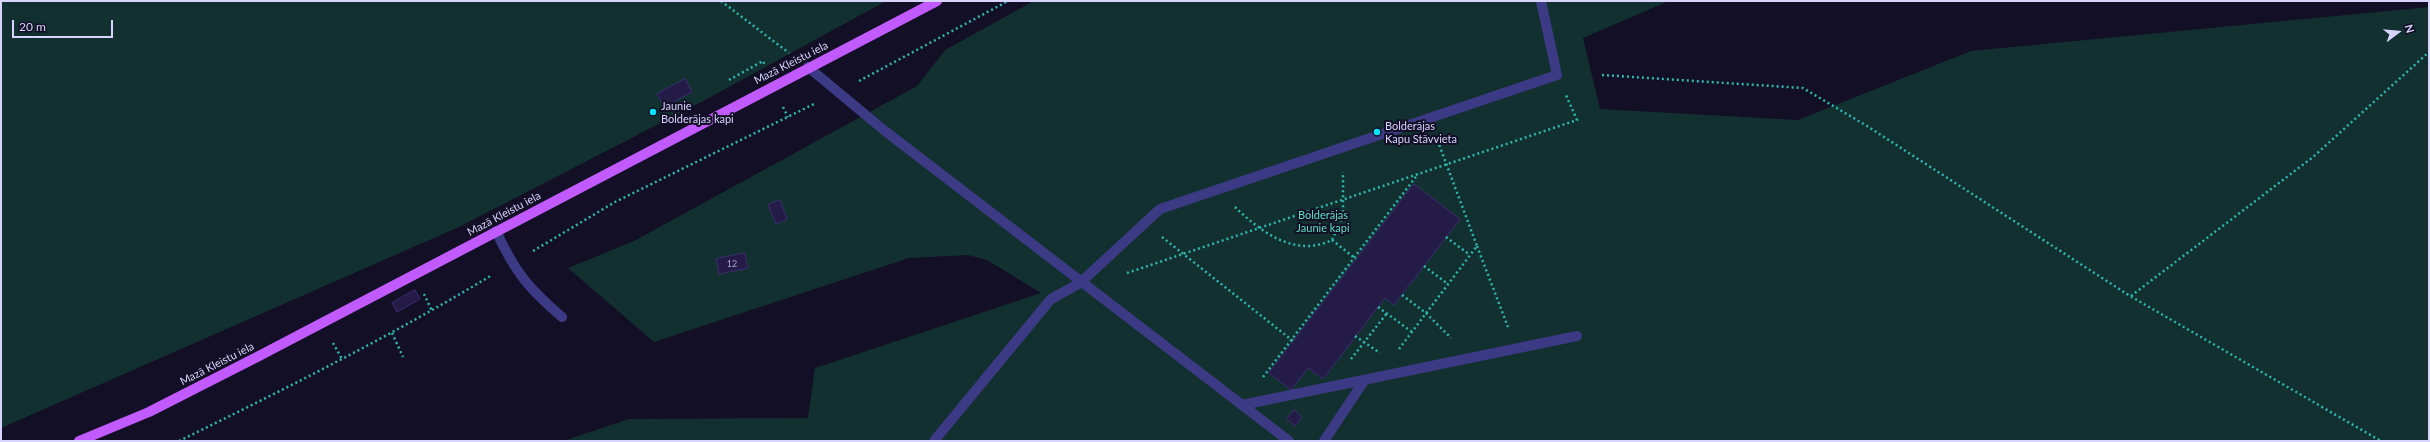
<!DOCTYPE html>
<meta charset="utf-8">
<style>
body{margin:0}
#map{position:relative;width:2430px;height:442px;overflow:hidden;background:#130f26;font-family:Lato,sans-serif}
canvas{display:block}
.frame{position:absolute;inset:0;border:2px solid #d9d4ff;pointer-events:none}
.north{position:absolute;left:2378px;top:12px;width:40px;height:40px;-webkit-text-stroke:3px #130f26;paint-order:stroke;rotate:74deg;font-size:11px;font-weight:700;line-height:16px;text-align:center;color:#d9d4ff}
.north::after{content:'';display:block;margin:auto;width:14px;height:18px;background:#d9d4ff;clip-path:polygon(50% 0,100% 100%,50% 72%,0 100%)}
.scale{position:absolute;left:12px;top:20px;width:101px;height:18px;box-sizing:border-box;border:2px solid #d9d4ff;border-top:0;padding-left:5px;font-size:12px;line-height:14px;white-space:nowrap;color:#d9d4ff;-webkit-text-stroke:3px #130f26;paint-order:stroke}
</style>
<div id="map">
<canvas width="2430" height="442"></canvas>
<div class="frame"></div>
<div class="north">N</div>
<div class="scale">20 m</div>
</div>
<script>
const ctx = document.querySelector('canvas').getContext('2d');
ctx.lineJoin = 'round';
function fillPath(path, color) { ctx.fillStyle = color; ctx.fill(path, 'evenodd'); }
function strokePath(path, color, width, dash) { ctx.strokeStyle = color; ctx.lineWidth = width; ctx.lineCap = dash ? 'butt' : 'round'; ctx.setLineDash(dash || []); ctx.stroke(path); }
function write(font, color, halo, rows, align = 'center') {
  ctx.font = font + ' Lato,sans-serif'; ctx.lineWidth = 4; ctx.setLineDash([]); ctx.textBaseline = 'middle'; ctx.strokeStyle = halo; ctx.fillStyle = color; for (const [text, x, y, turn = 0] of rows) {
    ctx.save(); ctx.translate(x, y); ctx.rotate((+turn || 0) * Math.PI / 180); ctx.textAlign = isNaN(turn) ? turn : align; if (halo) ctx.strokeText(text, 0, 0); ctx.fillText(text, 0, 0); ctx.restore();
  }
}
const green = new Path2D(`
 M1,1h885l-179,98 -248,128 -458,201z
 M1034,1h635l-86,37 17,71 198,11 173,-69 458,-44v434h-1866l66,-22 179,-1 7,-50 226,-75 -54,-33 -19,-5 -59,3 -255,84 -86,-74 66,-27 283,-155 28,-36z`);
const building = new Path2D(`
 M685,79l7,13 -28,15 -7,-13z
 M1414,184l46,35 -66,86 -9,-7 -62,81 -15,-11 -17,22 -22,-17z
 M780,200l7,19 -11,5 -8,-19z
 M745,253l3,15 -29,6 -3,-15z
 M415,290l5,9 -23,13 -5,-9z
 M1294,410l8,7 -7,9 -8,-7z`);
const path = new Path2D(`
 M721,1l68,52
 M1602,75l201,13 64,38 263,170 251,145
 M729,80l34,-19 2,5
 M859,81l149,-80
 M783,107l5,10
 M1235,207c26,25 60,51 97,33l11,-24v-44
 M1162,237l131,104
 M1446,237l24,18
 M1332,240l24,19
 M1477,246l31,81
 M533,251l82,-49 201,-99
 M1424,266l24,18
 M1127,273l450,-153 -11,-25
 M424,294l8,17
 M1402,295l24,18 25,25
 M2131,296l182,-139 116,-105
 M1378,307l34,25
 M392,333l11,24
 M1355,336l25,17
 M333,343l9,16
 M1399,349l78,-103 -40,-107
 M1351,359l36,-46
 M1263,377l155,-203
 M179,441c106,-52 212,-105 313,-166`);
const minor = new Path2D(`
 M808,67l77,64 404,310
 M496,231c19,41 32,57 66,86
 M1242,405l335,-69
 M934,441l117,-142 29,-16 80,-74 397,-134 -16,-74
 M1324,441l40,-60`);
const major = new Path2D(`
 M79,441l70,-29 110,-56 678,-355`);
const markers = [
 [653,112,4,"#00e5ff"],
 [1377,132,4,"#00e5ff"]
];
const numberNames = [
 ["12",732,264]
];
const streetNames = [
 ["Mazā Kleistu iela",791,63,-27],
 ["Mazā Kleistu iela",504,214,-28],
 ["Mazā Kleistu iela",217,364,-27]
];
const poiNames = [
 ["Jaunie",661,106],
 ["Bolderājas kapi",661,119],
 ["Bolderājas",1385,126],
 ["Kapu Stāvvieta",1385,139]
];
const parkNames = [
 ["Bolderājas",1323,215],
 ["Jaunie kapi",1323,228]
];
fillPath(green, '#12302f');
fillPath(building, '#241b47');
strokePath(building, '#3b2d73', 1);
strokePath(path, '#2fb8b0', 2.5, [2, 3]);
strokePath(minor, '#3d3a85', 10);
strokePath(major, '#c25bff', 10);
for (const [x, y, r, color] of markers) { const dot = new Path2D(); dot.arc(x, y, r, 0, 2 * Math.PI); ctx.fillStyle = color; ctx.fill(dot); strokePath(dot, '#130f26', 1.5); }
write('9px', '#aca6d1', null, numberNames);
write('11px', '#d9d4ff', '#130f26', streetNames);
write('11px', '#d9d4ff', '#130f26', poiNames, 'left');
write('11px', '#5fe0c0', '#130f26', parkNames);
</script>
